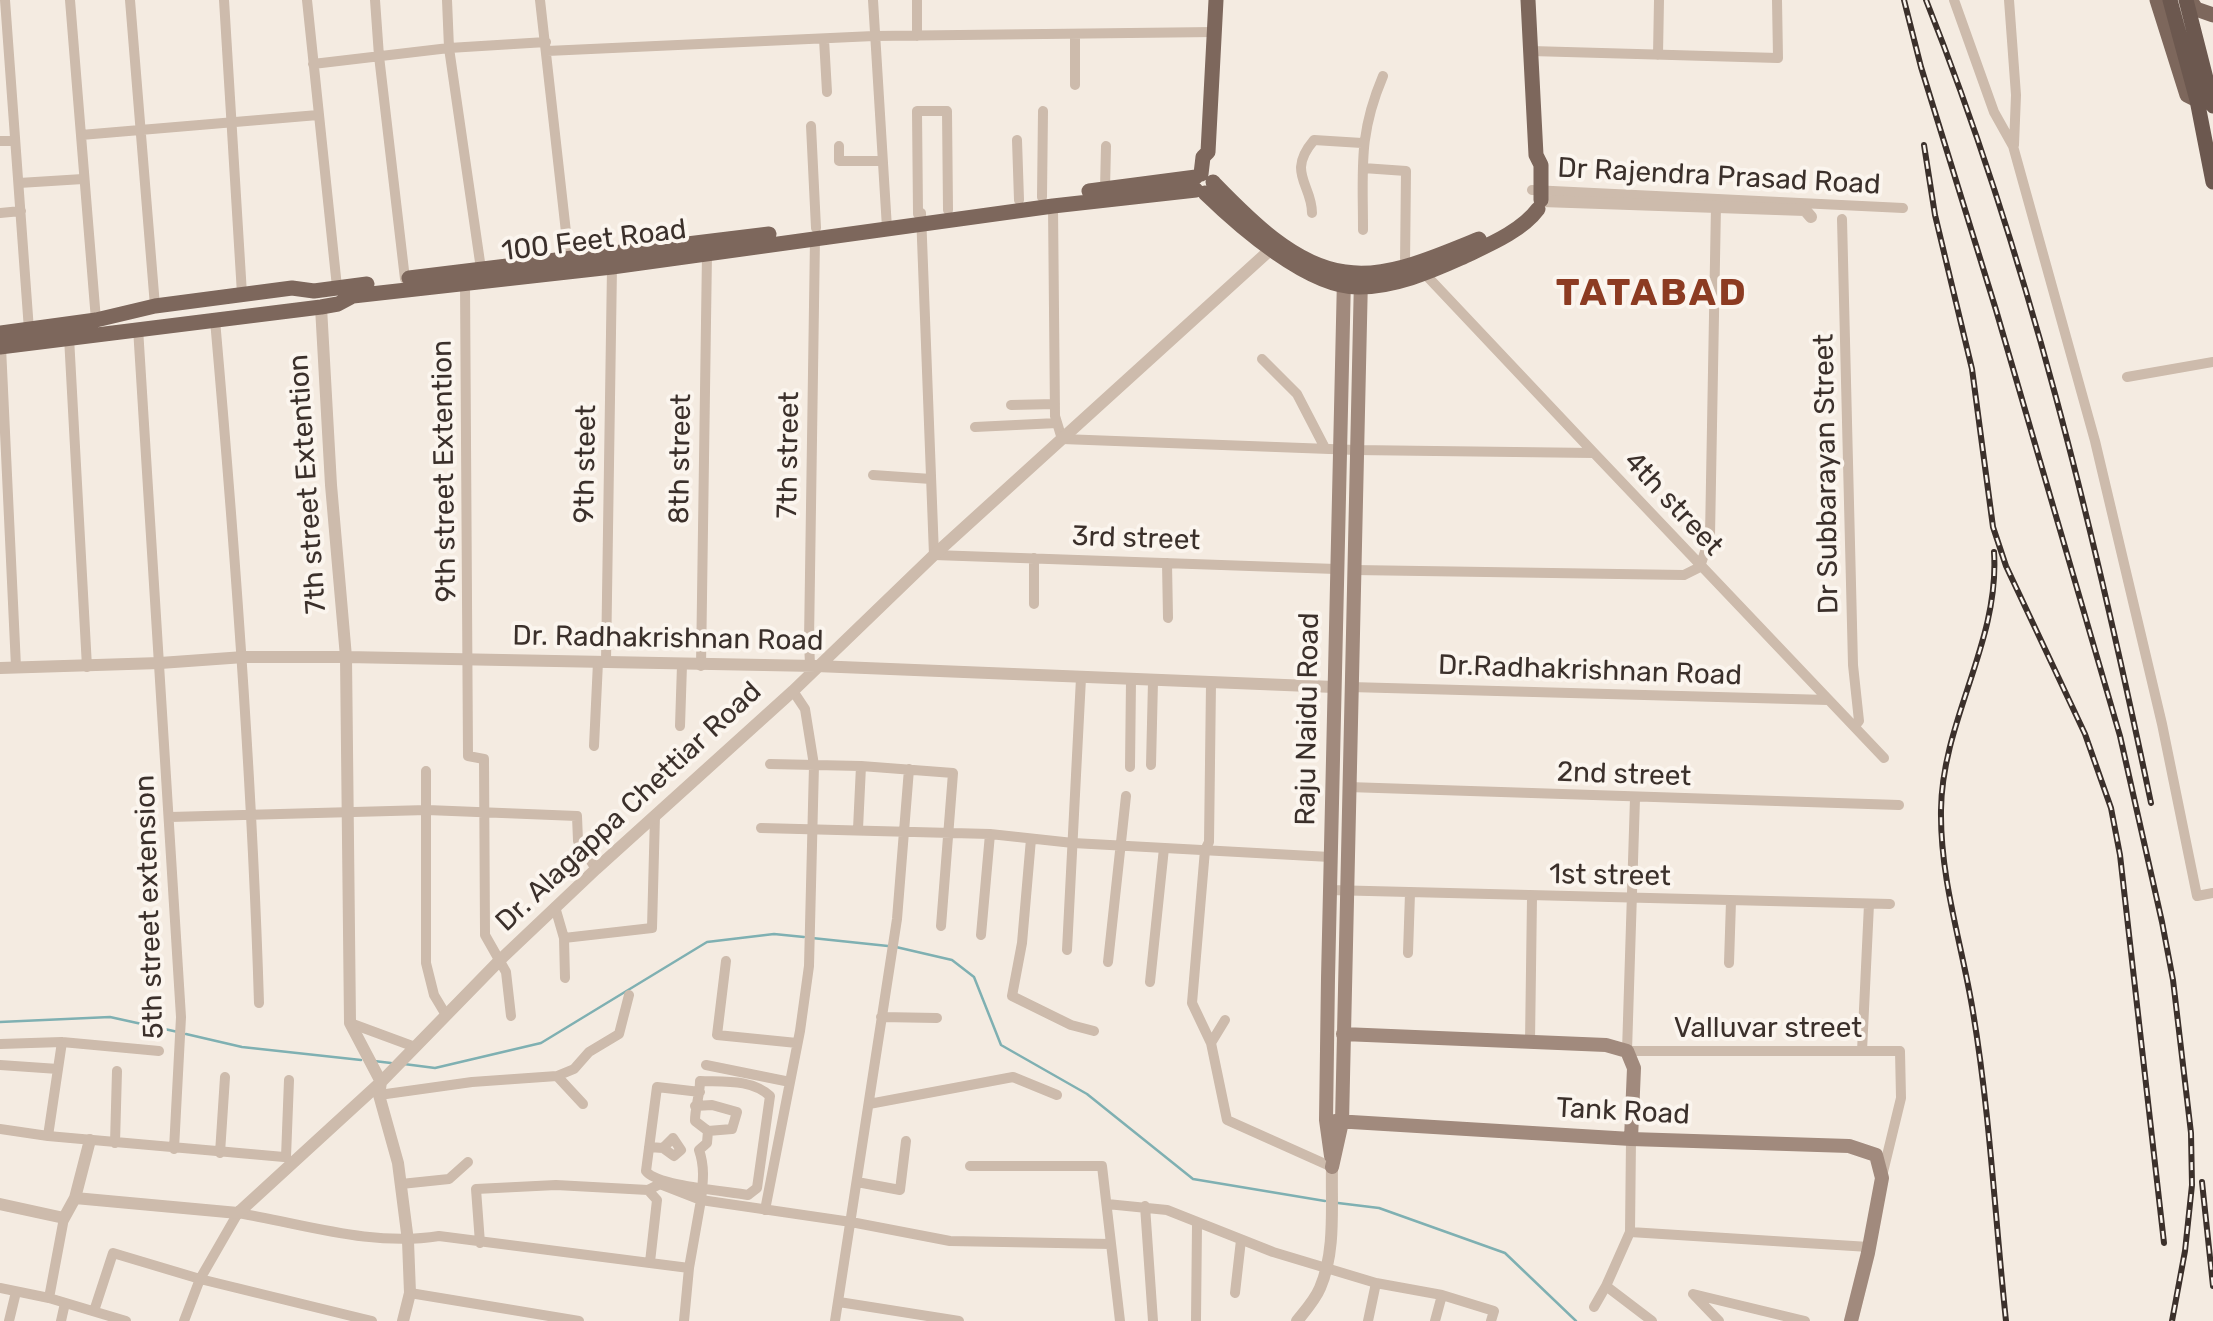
<!DOCTYPE html>
<style>
body{margin:0}
canvas{display:block;background:#f4ebe1}
</style>
<canvas width="2213" height="1321"></canvas>
<script>
const ctx = document.querySelector('canvas').getContext('2d');
ctx.lineJoin = 'round';
function strokePath(path, color, width, dash) { ctx.strokeStyle = color; ctx.lineWidth = width; ctx.lineCap = dash ? 'butt' : 'round'; ctx.setLineDash(dash || []); ctx.stroke(path); }
function write(font, color, halo, rows, align = 'center') {
  ctx.font = font + ' Rubik,sans-serif'; ctx.lineWidth = 8; ctx.setLineDash([]); ctx.textBaseline = 'middle'; ctx.strokeStyle = halo; ctx.fillStyle = color; for (const [text, x, y, turn = 0] of rows) {
    ctx.save(); ctx.translate(x, y); ctx.rotate((+turn || 0) * Math.PI / 180); ctx.textAlign = isNaN(turn) ? turn : align; if (halo) ctx.strokeText(text, 0, 0); ctx.fillText(text, 0, 0); ctx.restore();
  }
}
const stream = new Path2D(`
 M812,938l76,8
 M896,947l56,13 22,17 27,68 86,49 106,85 132,22
 M0,1022l110,-5 68,15
 M186,1034l56,13 119,13
 M374,1061l17,2
 M404,1064l31,4 106,-25 166,-101 67,-8 30,3
 M1338,1203l41,5 126,45 71,68`);
const minor = new Path2D(`
 M5,0l24,330
 M70,0l26,320
 M130,0l25,306
 M224,0l18,294
 M307,0l30,287
 M375,0l4,56 26,223
 M447,0l2,48 32,221
 M540,0l29,259
 M873,0l14,228
 M1954,0l40,112 19,34 82,295 67,283 35,172 16,-3
 M2009,0l7,95 -2,50
 M1075,34v51
 M917,36v-36
 M824,39l3,53
 M547,51l327,-15 341,-4
 M1531,51l247,7 -1,-58
 M1658,55l1,-55
 M313,64l136,-16 97,-6
 M811,126l5,102
 M81,135l237,-20
 M1017,140l2,60
 M0,141h15
 M839,146v15h42
 M1363,168l43,3 -1,94
 M19,183l64,-4
 M1105,189l1,-43
 M1532,190l371,18
 M1042,197l1,-86
 M1053,206l2,210 7,23 294,11 238,3 290,305
 M0,213l21,-2
 M921,213l13,342 402,14
 M1312,213c0,-29 -26,-40 2,-73l48,3
 M918,214l-1,-103h30l1,99
 M1842,219l11,446 6,56 -4,5
 M1363,230c0,-62 -5,-95 20,-154
 M815,238l-6,403 1,24 6,1
 M1425,274l169,179
 M465,282l3,474 16,3 1,176 21,37 5,44
 M215,320c20,227 37,454 44,683
 M138,328l43,689 -7,132
 M69,337l18,330
 M1,347l15,320
 M1262,359l35,35 28,54
 M2127,377l86,-15
 M1011,405l44,-1
 M975,427l82,-4
 M873,475l58,4
 M1167,563l1,55
 M1354,570l330,5 16,-8 10,-31 6,-331
 M1034,604v-46
 M606,662l6,-395
 M701,666l6,-413
 M1211,683l-2,159 -4,8 -13,153 19,40 16,77 105,47
 M1350,687l478,13
 M680,726l2,-61
 M594,746l4,-84
 M770,764l91,2 92,7 -12,153
 M1151,765l2,-84
 M1130,767l1,-87
 M426,771v192l8,32 12,20
 M1348,787l551,18
 M1635,798l-8,253h273l1,47 -18,74
 M170,817l257,-7 150,6 1,25 18,28
 M761,828l229,6 83,9 257,14
 M858,829l3,-63
 M1031,839l-9,104 -10,53 59,29 23,6
 M1329,890l561,14
 M555,907l9,31 1,40
 M981,935l9,-101
 M564,938l88,-10 3,-113
 M1067,950l14,-272
 M1408,953l2,-60
 M726,961l-9,74 80,8
 M1108,962l18,-166
 M1729,963l2,-62
 M1150,982l14,-134
 M881,1017l56,1
 M350,1023l65,24
 M62,1042l-14,94 236,21
 M1530,1042l2,-145
 M1211,1043l14,-23
 M0,1044l62,-2 97,9
 M1862,1051l7,-147
 M0,1065l58,4
 M706,1065l84,17
 M557,1076l26,28
 M379,1095l93,-13 85,-6 17,-7 15,-17 30,-18 10,-39
 M869,1104l144,-27 44,18
 M695,1106l17,-1 25,7 -5,17 -24,2
 M0,1129l48,7
 M1631,1139l-1,93 239,15
 M115,1143l2,-72
 M649,1147l14,1 11,8 7,-6 -8,-12 -10,10
 M220,1153l5,-76
 M286,1157l3,-77
 M970,1166h132l18,155
 M857,1182l43,8 6,-49
 M401,1184l48,-5 19,-17
 M648,1190l9,10 -7,62
 M1107,1204l60,6 106,42 103,31 66,12 52,16 -3,10
 M1145,1206l8,115
 M765,1210l35,-179 9,-65 5,-201 -9,-56 -12,-18
 M480,1243l-4,-54 80,-4 92,5 12,-6 41,16c2,-18 4,-33 -2,-50l8,-7 1,-12 -13,-10c0,-14 5,-26 5,-40 25,1 51,-2 70,15l-13,92 -9,7c-22,-4 -92,-9 -102,-24l11,-84 43,5
 M1606,1286l24,-54
 M0,1288l49,10 77,23
 M410,1293l169,28
 M1235,1293l6,-53
 M1693,1294l112,27
 M1694,1295l25,26
 M49,1298l15,-80
 M839,1302l120,19
 M1594,1307l12,-21 46,35
 M94,1311l19,-58 87,26 172,42
 M9,1321l7,-29
 M61,1321l4,-18
 M184,1321l16,-42 38,-66c66,11 134,34 201,23l250,32 12,-68 150,22 99,19 161,3
 M684,1321l5,-53
 M835,1321l62,-402 12,-150
 M1196,1321l1,-97
 M1368,1321l8,-38
 M1435,1321l7,-26`);
const tertiary = new Path2D(`
 M1542,201l263,9 6,7
 M321,307l10,178 15,172 4,366 31,59 -2,13 19,68 10,78 2,52 -7,28
 M0,668l160,-5 84,-6h102l470,9 518,21
 M75,1198l163,15 143,-131 120,-123 95,-90 197,-178 141,-136 336,-305
 M0,1204l64,14 11,-20 15,-58
 M1297,1321c8,-10 18,-21 23,-33 16,-37 11,-82 12,-121`);
const secondary = new Path2D(`
 M1343,1034l263,11 21,6 7,17 -3,71
 M1335,1121l296,18 218,7 27,9 6,23 -14,75 -17,68
 M1331,1156l-5,-36 2,-142 16,-700
 M1332,1167l10,-45 19,-844`);
const primary = new Path2D(`
 M1528,0l8,155 5,10v35
 M2157,0l30,95 10,5
 M2190,0l6,9 17,6
 M1201,174l2,-17 5,-5 8,-152
 M1213,182c35,36 80,83 132,90 44,7 93,-17 134,-33
 M1089,191l107,-14
 M1205,193c34,33 104,95 154,94 35,0 71,-15 102,-29 25,-12 60,-26 77,-49
 M409,278l360,-44
 M0,333l96,-13 59,-14 137,-18 22,3 53,-7
 M0,347l321,-40 17,-3 15,-8 259,-29 441,-61 143,-16`);
const trunk = new Path2D(`
 M2170,0l27,100 16,82
 M2186,0l27,106`);
const rail = new Path2D(`
 M1904,0l17,67 75,243 124,426 42,186 11,58 18,153 1,52 -7,66 -13,70
 M1926,0c103,259 168,531 225,803
 M1924,145l11,70 37,154 21,158 13,39 79,168 26,74 9,47 44,388
 M1994,552c6,90 -52,168 -53,258 -1,70 21,134 32,202 17,102 22,206 33,309
 M2202,1182l11,104`);
const streetNames = [
 ["Dr Rajendra Prasad Road",1719,177,3],
 ["100 Feet Road",594,241,-7],
 ["7th street",789,455,-89],
 ["8th street",681,459,-89],
 ["9th steet",586,464,-89],
 ["9th street Extention",445,471,-91],
 ["Dr Subbarayan Street",1827,474,-91],
 ["7th street Extention",308,484,-94],
 ["4th street",1673,504,47],
 ["3rd street",1136,539,2],
 ["Dr. Radhakrishnan Road",668,639,1],
 ["Dr.Radhakrishnan Road",1590,671,2],
 ["Raju Naidu Road",1308,719,-89],
 ["2nd street",1624,775,2],
 ["Dr. Alagappa Chettiar Road",629,807,-43],
 ["1st street",1610,876,1],
 ["5th street extension",150,907,-92],
 ["Valluvar street",1768,1029],
 ["Tank Road",1623,1112,3]
];
const districtNames = [
 ["TATABAD",1652,294]
];
strokePath(stream, '#7fb0b2', 2.5);
strokePath(minor, '#cdbbac', 10);
strokePath(tertiary, '#cdbbac', 12);
strokePath(secondary, '#a18a7d', 14);
strokePath(primary, '#7d675c', 15);
strokePath(trunk, '#6c584f', 15);
strokePath(rail, '#3b302b', 6);
strokePath(rail, '#fbf5ee', 2.5, [8]);
write('28px', '#3b302b', '#fbf5ee', streetNames);
ctx.letterSpacing = '2.5px';
write('bold 38px', '#8c3b22', '#fbf5ee', districtNames);
ctx.letterSpacing = '0px';
</script>
